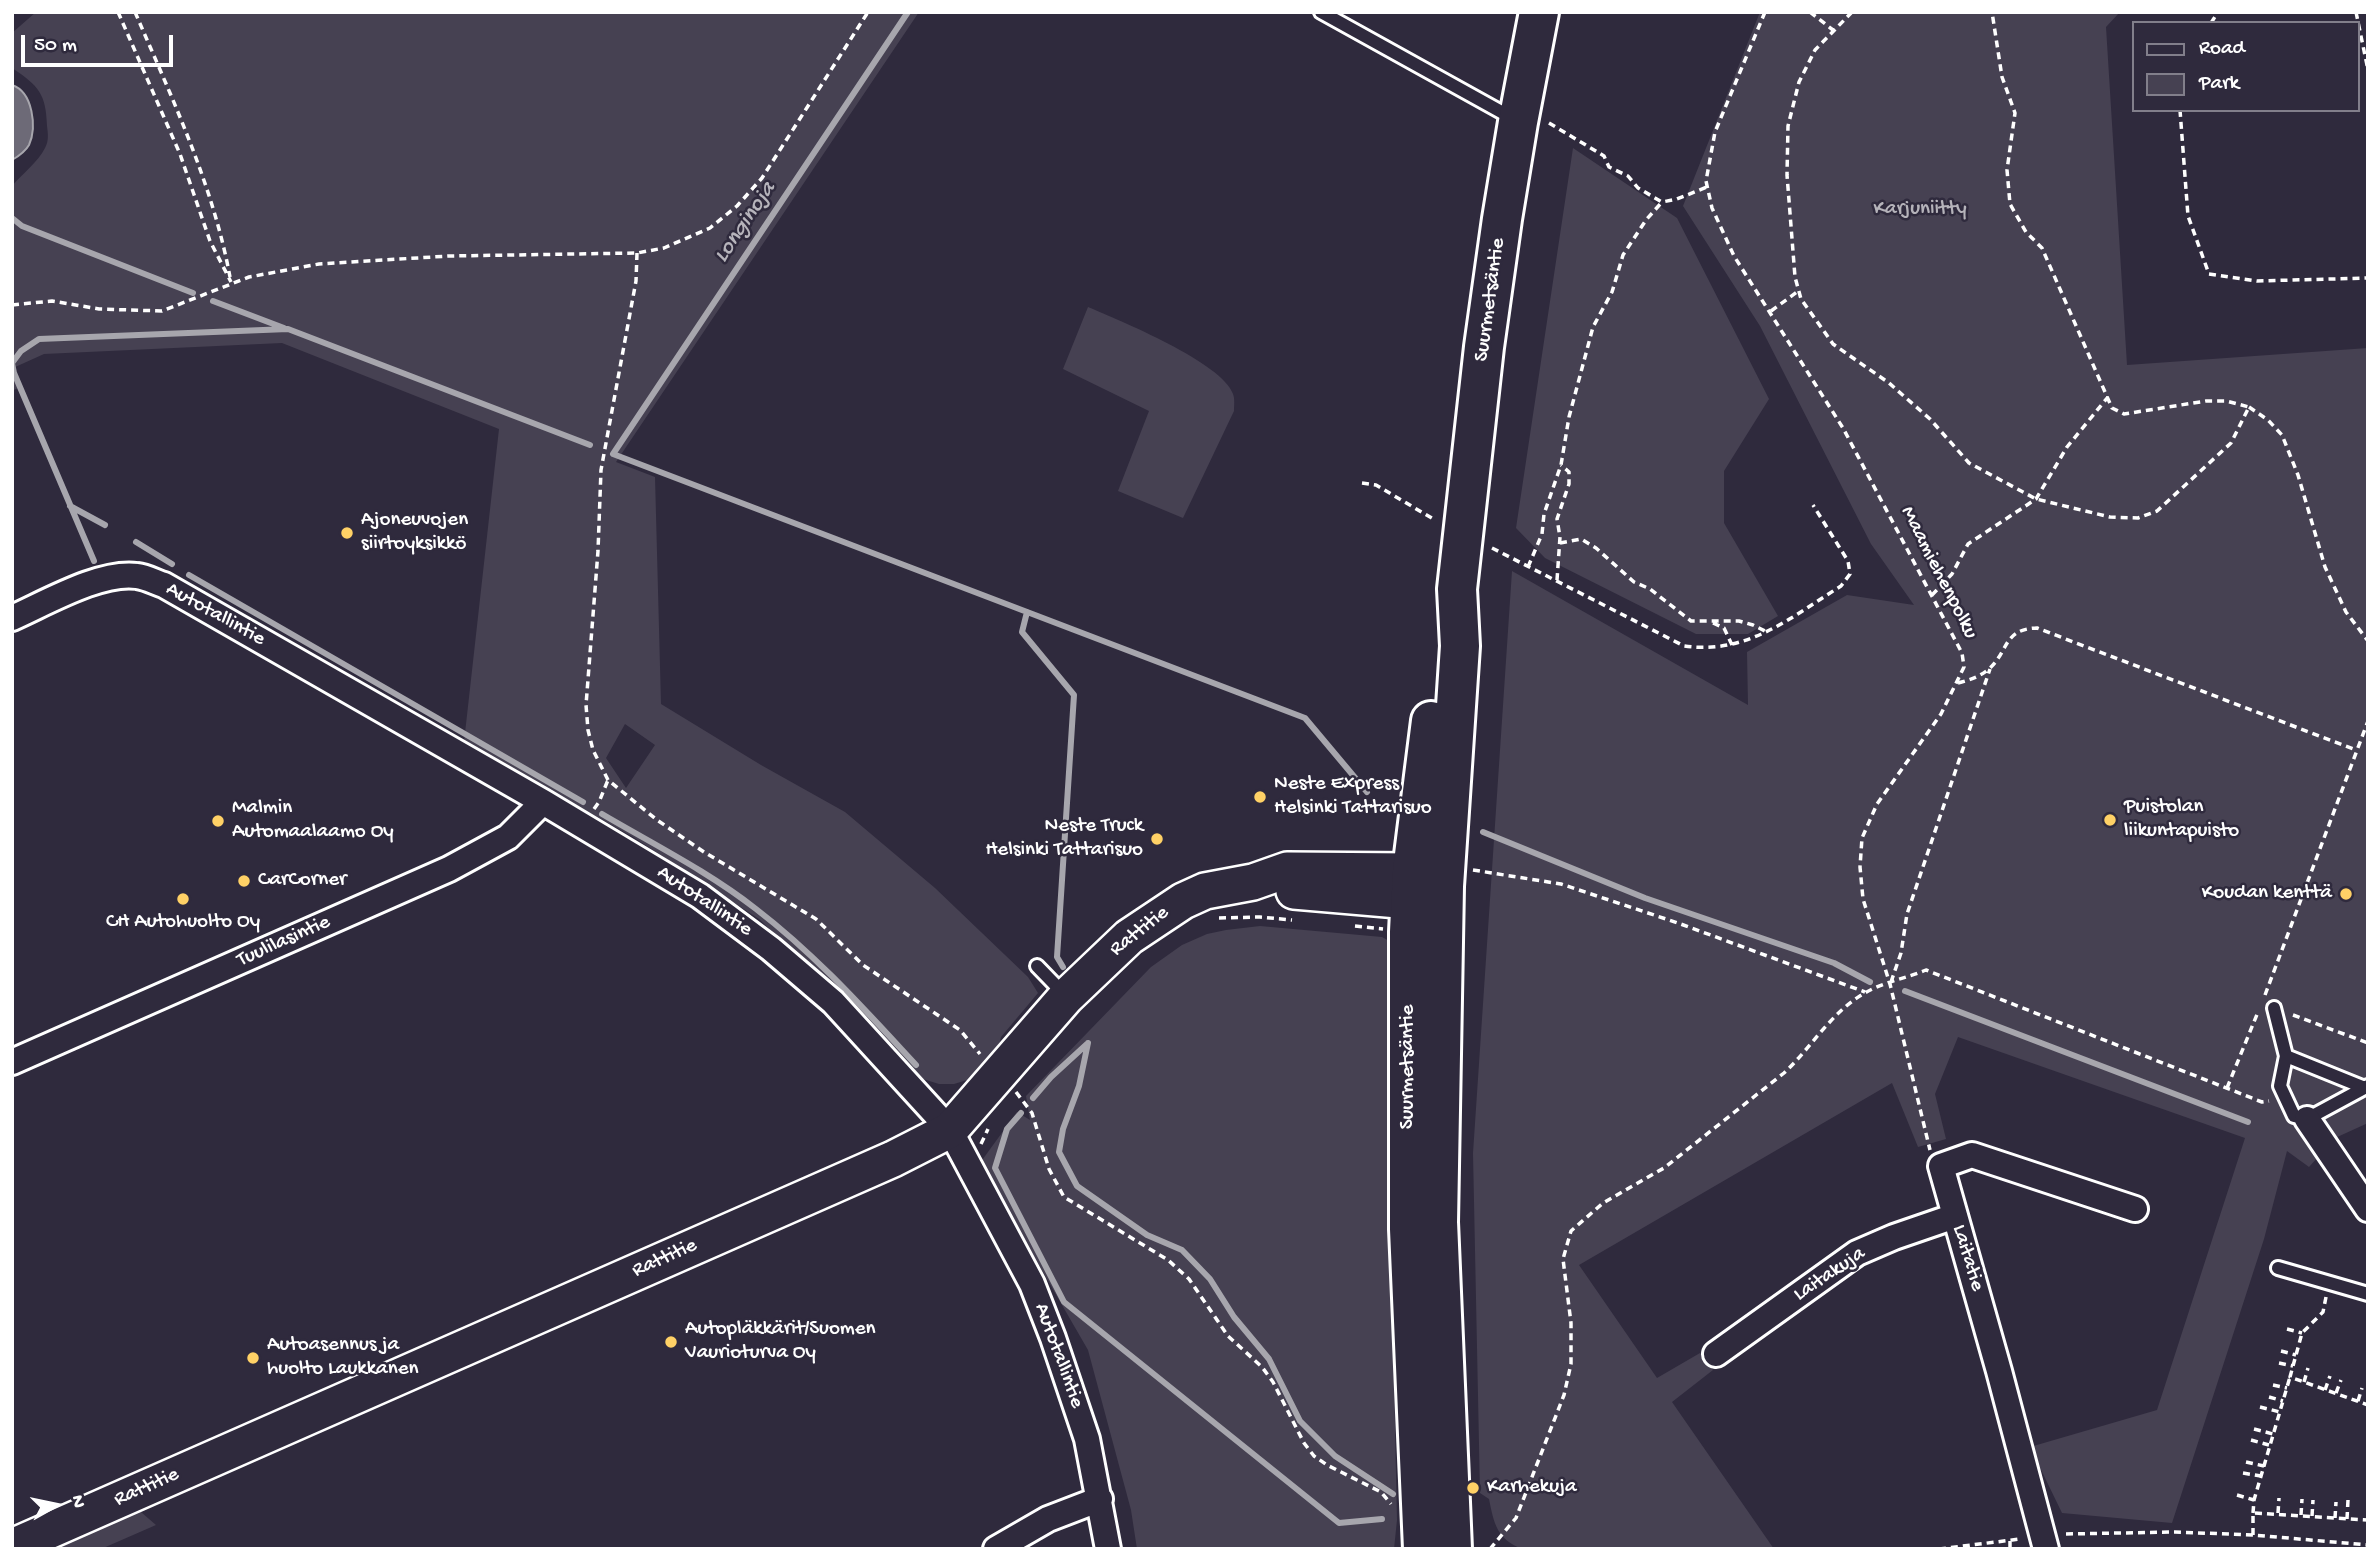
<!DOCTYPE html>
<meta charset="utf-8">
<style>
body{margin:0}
#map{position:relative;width:2380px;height:1561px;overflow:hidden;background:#2f2a3d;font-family:"Gochi Hand",sans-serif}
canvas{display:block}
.frame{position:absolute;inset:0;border:14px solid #fff;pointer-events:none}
.legend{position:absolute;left:2132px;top:21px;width:228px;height:91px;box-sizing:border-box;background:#2f2a3d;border:2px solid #827f8b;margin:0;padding:9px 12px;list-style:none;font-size:21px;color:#fff}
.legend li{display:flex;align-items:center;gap:14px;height:35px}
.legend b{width:35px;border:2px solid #827f8b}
.north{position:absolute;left:21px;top:1470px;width:70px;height:70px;-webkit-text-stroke:5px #2f2a3d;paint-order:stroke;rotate:81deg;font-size:19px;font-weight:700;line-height:28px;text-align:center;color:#fff}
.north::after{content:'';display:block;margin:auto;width:24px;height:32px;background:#fff;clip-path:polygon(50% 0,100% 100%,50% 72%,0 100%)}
.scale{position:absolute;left:21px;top:35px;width:152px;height:32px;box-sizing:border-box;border:4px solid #fff;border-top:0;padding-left:9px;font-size:21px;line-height:24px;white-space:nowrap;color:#fff;-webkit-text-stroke:5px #2f2a3d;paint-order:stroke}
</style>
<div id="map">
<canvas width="2380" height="1561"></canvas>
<div class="frame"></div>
<ul class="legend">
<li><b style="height:9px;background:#2f2a3d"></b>Road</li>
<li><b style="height:19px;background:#464152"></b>Park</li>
</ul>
<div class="north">N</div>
<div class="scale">50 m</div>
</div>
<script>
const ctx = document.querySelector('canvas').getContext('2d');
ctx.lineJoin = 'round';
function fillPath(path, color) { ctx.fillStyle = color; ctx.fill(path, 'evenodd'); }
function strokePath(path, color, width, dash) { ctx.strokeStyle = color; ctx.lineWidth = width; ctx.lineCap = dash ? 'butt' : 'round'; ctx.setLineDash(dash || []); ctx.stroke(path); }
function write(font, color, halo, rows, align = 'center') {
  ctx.font = font + ' "Gochi Hand",sans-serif'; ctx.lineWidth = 5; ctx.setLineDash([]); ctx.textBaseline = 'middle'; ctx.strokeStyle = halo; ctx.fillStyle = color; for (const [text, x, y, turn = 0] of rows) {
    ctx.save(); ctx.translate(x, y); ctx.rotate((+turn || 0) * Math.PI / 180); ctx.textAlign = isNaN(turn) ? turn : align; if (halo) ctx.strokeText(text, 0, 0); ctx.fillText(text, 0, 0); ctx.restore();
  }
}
const green = new Path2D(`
 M36,12h883l-303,450 39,15 6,227 100,61 84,47 90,76 93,89 10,16 -37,44 -4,18 -30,25 -13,4h-15l-16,-5 -164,-160 -126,-82 -169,-95 35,-313 -217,-86 -238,11 -31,14 7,19 -8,4v-205c10,-12 26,-24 33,-38 4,-7 3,-14 2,-22 -1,-32 -8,-40 -35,-58v-35zM625,724l30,21 -29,43 -20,-30z
 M1760,12h360l-14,15 21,338 241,-17v775l-33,15 -26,29 -22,-16 -23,88 -92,284 -110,-10 -32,-66 127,-37 88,-272 -287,-101 -23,57 11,45 -28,8 -26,-64 -313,182 78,113 43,-25 13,17 -41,32 102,147h-252c-25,-10 -28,-25 -33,-50l-9,-6 -7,-340 39,-582 236,134 -1,-53 100,-57 67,10 -43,-61 -111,-218 -77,-120z
 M1573,148l104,70 92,181 -45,72v52l54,93 -30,18h-52l-151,-76 -29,-30z
 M1088,307c31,13 135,56 145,87 2,5 1,12 1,17l-51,107 -65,-27 31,-80 -86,-42z
 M1260,926l122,11 9,5 -2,201 8,377 -3,29h-257l-6,-39 -43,-160 -108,-187 37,-51 13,8 -4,-24 125,-129 31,-22 25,-11 19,-4z
 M134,1506l22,19 -55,24h-63z`);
const water = new Path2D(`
 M12,85c21,7 25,42 17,60 -4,7 -10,11 -17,15z`);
const stream = new Path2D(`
 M908,12l-295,442 692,264 62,74
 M12,218l10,8 171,67
 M213,301l71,27
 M70,506l35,19
 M136,542l36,22
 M94,561l-80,-188 -2,-10 9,-12 18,-12 249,-10 302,116
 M189,575l394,227
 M1027,612l-5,20 52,63 -17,262 6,10
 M602,814c51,30 107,58 154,95 60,46 109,101 160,156
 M1483,832l162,66 189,65 36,19
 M1905,991l343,131
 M1088,1043l-9,43 -16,43 -4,23 18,34 70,49 35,15 28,29 24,38 35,42 31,62 35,35 58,38
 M1033,1098l18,-21 36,-33
 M1021,1113l-14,16 -12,39 69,134 275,221 43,-4`);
const path = new Path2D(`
 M118,12l62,142 30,87 21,41
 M135,12c37,86 78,173 95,265
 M1765,12l-50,120 -9,49 6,27 22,48 109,172 119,225 2,14 -23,47 -64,90 -15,34 -2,29 3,32 27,85 40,166
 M1810,12l23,18
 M1852,12l-37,38 -16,32 -11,44 -1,49 8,102 6,22 32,45 56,39 41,36 39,44 67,36 74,18 28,1 19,-7 74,-68 18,-36 -23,-6h-20l-82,13 -12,-6 -70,-160 -16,-16 -16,-28 -3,-34 8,-57 -13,-36 -10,-65
 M2356,12l12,58
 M2211,23l7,-11
 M2180,110l8,106 21,58 48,7 111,-3
 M1549,123l55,33 5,11 19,9 10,12 24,14 15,-3 30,-12
 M637,253l-1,28 -35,189 -3,81 -12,154 2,25 5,20 15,30 49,40 47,32 112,67 47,46 97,65 20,24
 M12,305l40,-4 47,8 63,2 87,-34 70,-13 130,-8 188,-3 27,-5 46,-20 27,-22 25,-28 106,-166
 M1771,311l26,-19
 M2249,407l19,13 14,15 16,40 27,92 21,45 22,29
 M1362,483l14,2 59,35
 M1560,543l21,-4 15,9 38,34 16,7 41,32h48l14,4 14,7
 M1492,548l192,98c63,9 106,-28 157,-60l9,-12 -2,-13 -35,-56
 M1528,567l14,-33 2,-20 17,-49 8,-48 24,-90 19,-35 11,-37 23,-35 16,-18
 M1557,580l3,-43 -3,-18 12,-35v-12l-8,-7
 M1932,595l20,-21 16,-30 68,-45 31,-52 41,-50
 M1713,623l11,5 8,17
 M1958,683c12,-3 21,-6 31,-14 20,-18 14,-40 48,-41l319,122
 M594,809l5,-7 9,-22
 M1473,870l88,14 117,39 187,69
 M1219,918l41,-1 32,3
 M1355,926l28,3
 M1891,982l10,-29 6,-39 83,-245
 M2265,995l103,-274
 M2293,1015l75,28
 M2227,1088l31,-76
 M1016,1092l16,21 17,56 15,28 104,63 21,19 39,57 34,31 11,15 31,61 10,13 13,9 54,27 10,12
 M981,1144l7,-15
 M2326,1297l-3,15 -21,21 -12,44 78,28
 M2287,1329l15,4
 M2281,1351l15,4
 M2279,1363l14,3
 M2304,1382l4,-14
 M2273,1385l14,3
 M2325,1390l5,-14
 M2336,1393l5,-13
 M2269,1397l14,4
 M2358,1401l4,-13
 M2260,1407l20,5
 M2254,1429l19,5
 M2251,1440l18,5
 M2246,1462l18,4
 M2243,1473l18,3
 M2237,1495l17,5
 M2253,1513l1,-13 36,-123
 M2278,1513l1,-15
 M2301,1515l1,-16
 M2312,1516l1,-16
 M2335,1518l1,-16
 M2347,1519l1,-19
 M2066,1534l109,-2 78,3 115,10
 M2253,1535v-22l115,7
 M2010,1541v8
 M1490,1549l26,-31 48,-123 7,-31v-41l-8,-64 8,-28 32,-28 61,-35 120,-95c28,-26 47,-61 81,-80 18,-11 42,-15 61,-23l336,132 7,-1
 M1939,1549l81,-10`);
const lane = new Path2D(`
 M1321,12l193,107
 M1037,966l29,30
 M2274,1008l12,48 -6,30 14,30 13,3 61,-33
 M2286,1056l79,32
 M2278,1268l90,26`);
const street = new Path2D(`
 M12,618c34,-15 88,-47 125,-42 9,1 18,6 27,9l379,217 157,94 71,53 62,53 117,128 82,154 21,54 34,101 21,110
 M12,1062l437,-193 59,-32 35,-35
 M2307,1119l61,90
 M1716,1354l141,-101 37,-16 61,-21
 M996,1549l52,-30 52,-20
 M2046,1549l-47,-178 -58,-205 31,-11 163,54`);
const secondary = new Path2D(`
 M1294,891l116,10 27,-12
 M12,1547l881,-388 57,-29 116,-133 63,-60 54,-36 22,-10 48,-9 34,-12 125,1 26,12`);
const primary = new Path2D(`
 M1423,1549l-14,-320v-297l3,-61 19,-150
 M1452,1549l-14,-327 6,-336 16,-240 -3,-57 27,-242 18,-128 16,-97 21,-110`);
const markers = [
 [347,533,7,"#ffd166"],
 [1260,797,7,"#ffd166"],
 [2110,820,7,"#ffd166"],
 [218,821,7,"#ffd166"],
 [1157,839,7,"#ffd166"],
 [244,881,7,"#ffd166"],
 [2346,894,7,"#ffd166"],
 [183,899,7,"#ffd166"],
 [671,1342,7,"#ffd166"],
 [253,1358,7,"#ffd166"],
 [1473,1488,7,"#ffd166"]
];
const parkNames = [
 ["Karjuniitty",1920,210]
];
const streetNames = [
 ["Suurmetsäntie",1491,300,-82],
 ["Maamiehenpolku",1938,573,63],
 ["Autotallintie",215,615,29],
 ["Autotallintie",704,902,34],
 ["Rattitie",1140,932,-38],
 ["Tuulilasintie",284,942,-24],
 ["Suurmetsäntie",1409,1067,-90],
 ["Laitatie",1967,1258,73],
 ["Rattitie",665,1259,-24],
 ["Laitakuja",1830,1275,-34],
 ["Autotallintie",1058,1356,70],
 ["Rattitie",147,1488,-24]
];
const poiNames = [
 ["Ajoneuvojen",361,521],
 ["siirtoyksikkö",361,545],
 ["Neste Express",1274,785],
 ["Helsinki Tattarisuo",1274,809],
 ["Puistolan",2124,808],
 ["liikuntapuisto",2124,832],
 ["Malmin",232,809],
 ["Automaalaamo Oy",232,833],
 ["Neste Truck",1143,827,"right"],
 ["Helsinki Tattarisuo",1143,851,"right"],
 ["CarCorner",258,881],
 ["Koudan kenttä",2332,894,"right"],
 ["CH Autohuolto Oy",183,923,"center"],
 ["Autopläkkärit/Suomen",685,1330],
 ["Vaurioturva Oy",685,1354],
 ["Autoasennus ja",267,1346],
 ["huolto Laukkanen",267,1370],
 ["Karhekuja",1487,1488]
];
const waterNames = [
 ["Longinoja",746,223,-56]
];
fillPath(green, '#464152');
fillPath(water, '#6d6a77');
strokePath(water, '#a7a6ad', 2);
strokePath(stream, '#a7a6ad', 6);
strokePath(lane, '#fff', 18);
strokePath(street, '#fff', 30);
strokePath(secondary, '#fff', 40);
strokePath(primary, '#fff', 44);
strokePath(path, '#fff', 3.5, [7, 5]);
strokePath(lane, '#2f2a3d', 12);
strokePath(street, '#2f2a3d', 24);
strokePath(secondary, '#2f2a3d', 35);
strokePath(primary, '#2f2a3d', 38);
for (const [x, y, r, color] of markers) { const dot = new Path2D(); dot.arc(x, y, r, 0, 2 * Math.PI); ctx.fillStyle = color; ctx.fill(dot); strokePath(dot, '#2f2a3d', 2.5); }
write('21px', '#b5b3ba', '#2f2a3d', parkNames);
write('21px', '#fff', '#2f2a3d', streetNames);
write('21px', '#fff', '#2f2a3d', poiNames, 'left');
write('italic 23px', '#b6b4bb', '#2f2a3d', waterNames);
</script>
